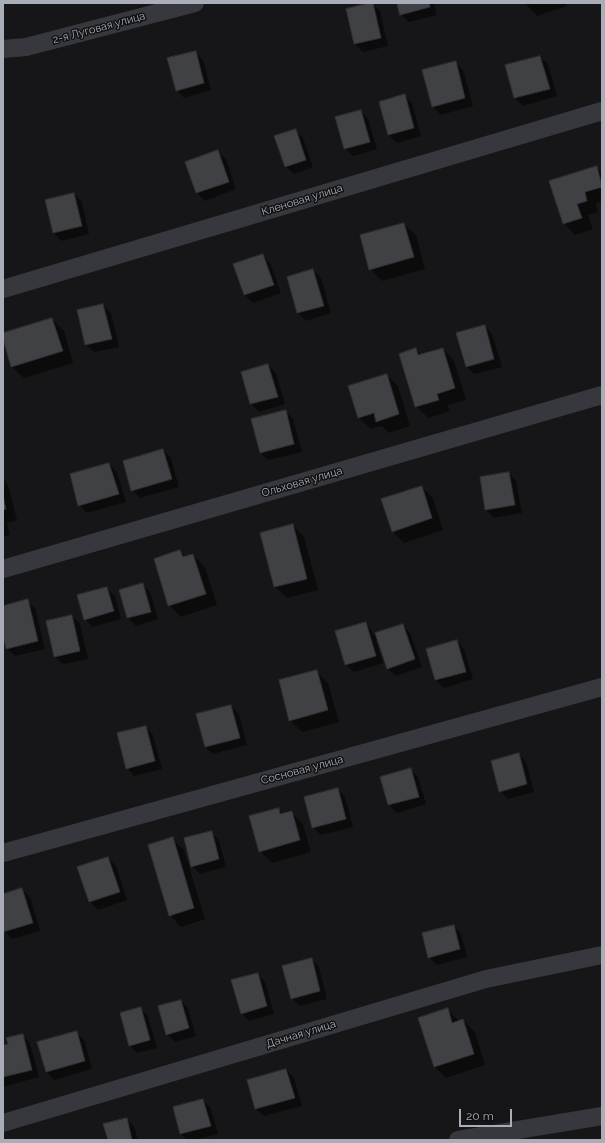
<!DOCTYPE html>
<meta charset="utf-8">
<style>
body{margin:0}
#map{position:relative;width:605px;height:1143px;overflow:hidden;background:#161618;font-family:Raleway,sans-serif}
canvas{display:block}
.frame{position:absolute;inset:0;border:4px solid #a8adb8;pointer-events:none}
.scale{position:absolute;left:459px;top:1109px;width:53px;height:18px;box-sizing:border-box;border:2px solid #a8adb8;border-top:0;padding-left:5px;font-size:12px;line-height:14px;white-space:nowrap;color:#a8adb8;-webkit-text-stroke:3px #111113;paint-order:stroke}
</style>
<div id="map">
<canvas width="605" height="1143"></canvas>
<div class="frame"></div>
<div class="scale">20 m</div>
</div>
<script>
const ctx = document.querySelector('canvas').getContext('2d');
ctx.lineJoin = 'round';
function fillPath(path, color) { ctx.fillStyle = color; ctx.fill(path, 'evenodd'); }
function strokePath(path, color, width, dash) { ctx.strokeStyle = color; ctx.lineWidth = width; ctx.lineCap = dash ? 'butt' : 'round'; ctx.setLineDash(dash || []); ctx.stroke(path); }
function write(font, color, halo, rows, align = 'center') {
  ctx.font = font + ' Raleway,sans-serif'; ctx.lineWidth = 3; ctx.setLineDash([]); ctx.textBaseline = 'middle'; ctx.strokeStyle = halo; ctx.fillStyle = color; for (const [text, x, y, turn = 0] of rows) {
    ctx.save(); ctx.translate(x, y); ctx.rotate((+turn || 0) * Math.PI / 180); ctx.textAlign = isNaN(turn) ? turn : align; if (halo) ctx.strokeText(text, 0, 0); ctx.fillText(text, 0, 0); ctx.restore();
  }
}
const shadow = new Path2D(`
 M372,3l8,8 8,35 -25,6 -8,-8 -8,-35z
 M398,3h36l3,12 -28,7 -8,-8z
 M525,3h41l1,3 -30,10z
 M195,52l8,8 8,30 -27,8 -7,-8z
 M540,57l8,7 9,32 -34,10 -8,-8 -8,-32z
 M455,62l8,8 10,36 -32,9 -8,-8 -10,-36z
 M405,96l7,7 9,33 -24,7 -8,-8 -9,-33z
 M360,111l8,8 9,30 -24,7 -8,-8z
 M295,130l8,8 10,29 -19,7 -8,-7 -10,-30z
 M218,152l8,7 10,30 -31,12 -8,-8 -11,-30z
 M596,167l6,6v28l-6,2 2,9 -10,3 5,14 -18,6 -11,-12z
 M74,194l8,8 7,32 -28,7 -7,-8 -8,-32z
 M404,224l12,11 9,34 -43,12 -12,-12z
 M263,255l7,8 11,30 -28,10 -8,-8 -11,-31z
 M313,270l8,8 10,35 -25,8 -8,-8 -10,-35z
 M103,305l8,8 8,34 -25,5 -8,-7z
 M52,319l12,12 9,32 -49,15 -12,-11 -9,-33z
 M485,326l7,8 10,33 -28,7 -7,-7z
 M443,349l11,12 12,39 -18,5 2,6 -22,7 -12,-12v-56l6,5z
 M268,365l8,8 9,31 -26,8 -8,-8 -9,-31z
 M387,375l11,11 12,40 -21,7 -7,-7 -11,3 -12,-11z
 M285,411l8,8 9,33 -34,8 -7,-7z
 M163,450l8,8 8,29 -39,11 -8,-8z
 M109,464l8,8 9,30 -39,11 -8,-8z
 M509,473l7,8 6,32 -28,5 -8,-8z
 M3,479l5,6 9,35 -10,3 3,12 -7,1z
 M422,487l11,11 10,32 -39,13 -12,-12z
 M293,525l11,12 14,53 -31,8 -12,-11 -14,-54z
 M180,551l6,6 7,-2 12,12 12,38 -36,12 -12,-12z
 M142,584l8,8 8,27 -22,7 -8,-8 -7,-28z
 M107,588l8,8 6,23 -29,8 -7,-8z
 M27,601l8,7 10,41 -30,7 -8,-7 -4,-16v-26z
 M72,616l8,8 8,35 -25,5 -8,-7z
 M366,623l8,12 29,-10 7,8 12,34 -26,9 -8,-7 -10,-29h-2l7,23 -29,9 -8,-7z
 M456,641l8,8 9,30 -29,9 -8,-8 -9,-31z
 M316,671l12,12 11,39 -37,10 -12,-12z
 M231,706l8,8 8,31 -34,9 -8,-7z
 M146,727l7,8 9,34 -28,7 -7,-8z
 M518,754l8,8 8,30 -26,7 -8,-8z
 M410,769l8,8 8,27 -29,9 -8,-8 -8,-27z
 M337,789l8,8 8,30 -32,8 -8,-8z
 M278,809l6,5 7,-2 12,12 8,28 -39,11 -12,-12z
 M211,832l8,8 7,27 -26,7 -8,-8z
 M172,839l12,11 21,69 -24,8 -11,-12z
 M108,858l8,8 11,34 -29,10 -8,-8z
 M22,889l8,8 10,34 -28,8 -9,-10v-34z
 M453,926l8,7 6,24 -30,8 -8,-8z
 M312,959l7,8 8,32 -28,7 -7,-8z
 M257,974l8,8 9,32 -25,7 -8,-8z
 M181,1001l7,7 8,28 -21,6 -8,-8z
 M140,1008l8,8 9,32 -20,5 -8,-8z
 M447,1009l12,12 4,-1 12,12 10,33 -39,13 -12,-12z
 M76,1033l8,7 8,29 -38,11 -7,-8z
 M22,1035l8,8 9,34 -36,10v-41l6,-2z
 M286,1070l8,8 8,28 -38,10 -8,-7z
 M203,1100l7,7 8,27 -23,6h-8l-6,-6 -7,-26z
 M126,1119l8,7 4,14h-29z`);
const building = new Path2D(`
 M369,3h4l8,35 -27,6 -8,-35z
 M397,3h32l1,4 -30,8z
 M196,51l8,32 -28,8 -9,-33z
 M540,56l10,33 -36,9 -9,-33z
 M456,61l9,37 -33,9 -10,-37z
 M405,94l9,34 -26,7 -9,-33z
 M361,110l9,32 -26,7 -9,-32z
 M296,129l10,31 -21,7 -11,-31z
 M218,150l11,32 -33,11 -11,-31z
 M597,166l5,21 -17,5 2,9 -10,3 5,14 -19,6 -14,-43z
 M74,193l8,33 -29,7 -8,-33z
 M404,223l10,34 -45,13 -9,-35z
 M263,254l11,31 -30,10 -11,-31z
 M313,269l11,37 -27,7 -10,-36z
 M103,304l9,35 -27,6 -8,-35z
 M52,318l11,33 -52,16 -8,-28v-6z
 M485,325l9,34 -28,8 -10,-34z
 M416,348l2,7 25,-7 12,40 -18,6 2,6 -24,7 -16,-53z
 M268,364l10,33 -28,7 -9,-32z
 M387,374l12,40 -23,8 -2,-9 -16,5 -10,-32z
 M286,410l8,34 -34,9 -9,-34z
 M163,449l9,30 -41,12 -8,-30z
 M109,463l10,31 -41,12 -8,-32z
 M509,472l6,33 -30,5 -5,-33z
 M422,486l10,32 -40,14 -11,-33z
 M3,496l3,13 -3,1z
 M293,524l14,55 -33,8 -14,-54z
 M180,550l3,7 10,-3 13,40 -38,12 -14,-47z
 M143,583l8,29 -24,6 -8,-28z
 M107,587l7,24 -30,9 -7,-25z
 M28,599l10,42 -32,8 -3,-12v-31z
 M72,615l8,36 -26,6 -8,-36z
 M366,622l10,34 -31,9 -10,-34z
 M403,624l12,35 -28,10 -12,-36z
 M457,640l9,32 -31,8 -9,-31z
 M317,670l11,40 -39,11 -10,-41z
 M231,705l9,33 -35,9 -9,-33z
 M146,726l9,35 -29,8 -9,-36z
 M519,753l8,31 -28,8 -8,-31z
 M411,768l8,29 -31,8 -8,-28z
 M338,788l8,31 -34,9 -8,-31z
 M279,808l1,6 12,-3 8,29 -41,12 -10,-36z
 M212,831l7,28 -28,8 -7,-29z
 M173,837l21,71 -25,8 -21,-71z
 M108,857l12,35 -31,10 -12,-35z
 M22,888l11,35 -30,9v-38z
 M454,925l6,24 -32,9 -6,-25z
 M312,958l8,33 -29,8 -9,-33z
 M258,973l9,33 -26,8 -10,-34z
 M181,1000l8,28 -23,7 -8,-29z
 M141,1007l9,33 -21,6 -9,-33z
 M448,1008l4,15 11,-4 11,35 -40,13 -16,-49z
 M77,1031l8,30 -39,11 -9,-30z
 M23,1034l9,36 -29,7v-32l5,-1 -2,-6z
 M286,1069l9,29 -40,11 -8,-29z
 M203,1099l8,27 -31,8 -7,-27z
 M127,1118l5,22h-24l-5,-16z`);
const minor = new Path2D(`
 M3,49l23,-2 169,-44
 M3,289l599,-178
 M3,569l599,-174
 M3,853l599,-166
 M3,1123l483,-144 116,-24
 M458,1140l144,-24`);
const streetNames = [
 ["2-я Луговая улица",99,28,-15],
 ["Кленовая улица",302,200,-17],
 ["Ольховая улица",302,482,-16],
 ["Сосновая улица",302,770,-15],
 ["Дачная улица",301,1034,-17]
];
fillPath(shadow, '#0007');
fillPath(building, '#404145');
strokePath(building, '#303034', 1);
strokePath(minor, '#37383d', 18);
write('11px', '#a8adb8', '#111113', streetNames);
</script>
